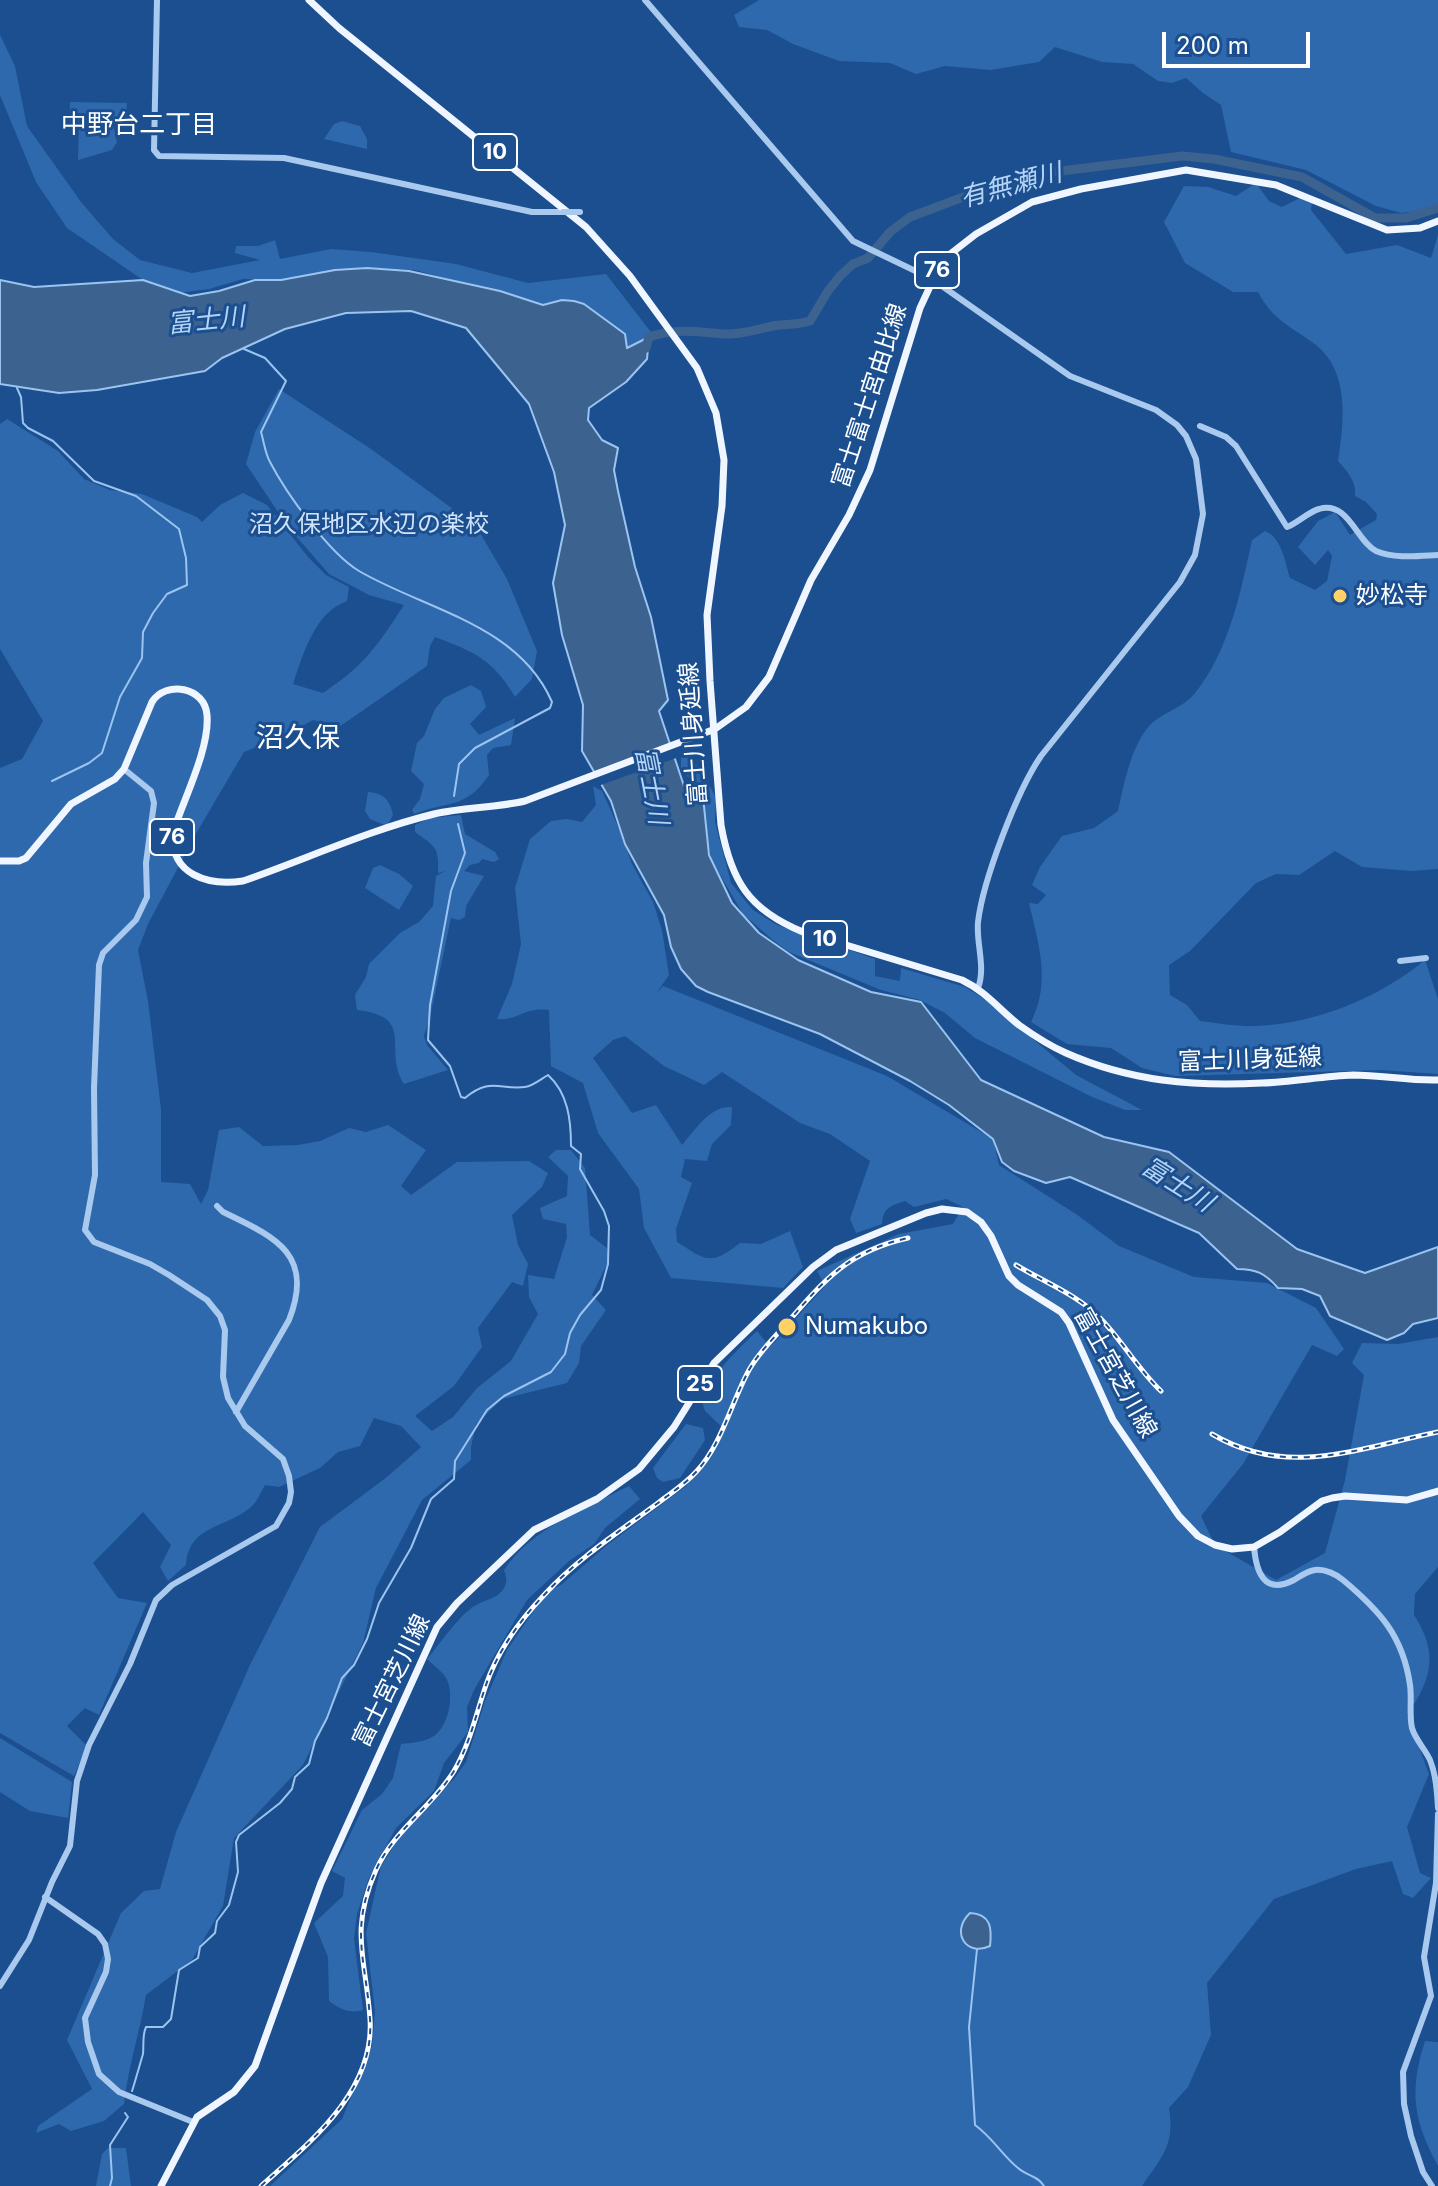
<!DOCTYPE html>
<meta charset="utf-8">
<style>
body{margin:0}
#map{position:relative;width:1438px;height:2186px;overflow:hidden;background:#1b4f8f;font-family:Inter,sans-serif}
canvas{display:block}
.scale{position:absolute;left:1162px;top:32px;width:148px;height:36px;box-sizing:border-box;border:4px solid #fff;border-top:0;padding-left:10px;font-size:24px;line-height:28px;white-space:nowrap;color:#fff;-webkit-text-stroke:6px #1b4f8f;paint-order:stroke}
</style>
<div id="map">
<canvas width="1438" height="2186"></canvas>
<div class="scale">200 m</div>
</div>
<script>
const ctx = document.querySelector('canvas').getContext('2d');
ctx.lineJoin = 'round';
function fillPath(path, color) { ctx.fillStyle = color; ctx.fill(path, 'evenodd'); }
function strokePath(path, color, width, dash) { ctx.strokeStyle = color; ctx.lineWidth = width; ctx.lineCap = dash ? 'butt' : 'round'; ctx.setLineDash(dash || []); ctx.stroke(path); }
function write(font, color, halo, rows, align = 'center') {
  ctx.font = font + ' Inter,"Noto Sans JP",sans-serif'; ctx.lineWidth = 6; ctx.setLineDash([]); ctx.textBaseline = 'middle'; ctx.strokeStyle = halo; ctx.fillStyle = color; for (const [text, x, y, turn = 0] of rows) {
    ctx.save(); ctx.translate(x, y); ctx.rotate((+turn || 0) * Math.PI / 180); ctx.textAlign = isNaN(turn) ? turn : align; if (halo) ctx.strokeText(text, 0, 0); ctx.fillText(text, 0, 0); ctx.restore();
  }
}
const green = new Path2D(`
 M759,0h679v209l-37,4 -25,-7 -70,-36 -75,-18 -10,-47 -18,-12 -17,-15 -14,5 -14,-2 -25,-17 -31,-2 -47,-15 -16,15 -48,8 -46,-4 -29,8 -26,-11 -51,-2 -46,-17 -26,-14 -28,-3 -5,-12z
 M0,35l15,31 12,60 54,76 32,37 27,21 52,13 68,-13 -25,-7 1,-7h22l17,-6 5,19 51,-10 40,3 85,12 72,19 78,-9 48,62 -27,12 -65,-48 -19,5 -128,-35 -48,-2 -42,4 -44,8 -38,-1 -34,10 -30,4 -36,-13 -76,-52 -31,-46 -36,-87z
 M70,102l57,1 -2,22 -12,-1 4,18 -5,8 -34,10 1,-34 -10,2z
 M342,121l18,5 7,13v10l-43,-10 10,-15z
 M1256,183l13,18 13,6 20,-10 10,5 -1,8 35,44 51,-9 34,13 7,-23v634l-26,2 -50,-4 -27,-16 -36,24 -23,-1 -20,9 -66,68 -21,14 1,30 17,10 13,16c18,2 38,6 56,5 61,-3 121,-27 169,-66l13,39v75l-57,-4 -206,6 -33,-8 -31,-20 -44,-4 -36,-22c20,-40 8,-77 -2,-119l9,1 8,-9 -14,-10 8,-18 22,-31 32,-8 24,-17c6,-27 13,-65 32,-86 13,-13 33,-17 45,-32 34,-42 46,-102 57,-153l13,-9c17,7 20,31 25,47l25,12 12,-9 5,-25 -4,-6 -13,15 -17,-18 20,-26 17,-9 15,23 26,-15 1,-6 -11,-12 -11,-6c2,-14 -8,-25 -17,-35 6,-38 12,-89 -22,-116 -25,-19 -43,-24 -58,-53h-25l-48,-29 -21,-41 20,-36 24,1 28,9z
 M279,389l92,60 105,77 31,53 30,72 -5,28 -17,18c-22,-38 -41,-45 -80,-60l-5,9 -3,20 -88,61 -26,-7 -29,16 -40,16 -47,80 -49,92 -10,26 10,51 13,108v73l29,2 11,20 7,-14 11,-60 20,-3 24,19 35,-1 22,-4 29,-13 17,4 22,-7 38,25 -25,36 10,9 46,-33 72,-1 19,12 -6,14 -30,28 6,30 10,19 -5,22 -11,-4 -34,46 4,19 -28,39 -39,30 17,15 21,-14 24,-29 34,-27 27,-47 -9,-17 -1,-22 26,4 13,-42 -1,-13 -23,-5 -3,-11 27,-12 1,-20 -20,-19 8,-7h15l14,18 5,67 17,13 2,12 -17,35 14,15 -25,36 -2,17 -12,20 -65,16 -26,25 -5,23v13l-49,40 -46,88 -13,55 -60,122 -69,73 -11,68 -31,54 -46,35c-6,37 -18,72 -22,109l-20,17 -33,10 -12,-7 -23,9 2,-7 54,-37 -25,-49 54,-127 23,-22 16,-2 16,-57 74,-167 70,-138 67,-50 34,-30 -20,-21 -27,-8 -14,28 -22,6 -18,16 -41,19 -14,-2c-4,7 -8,17 -14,22 -25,22 -62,17 -65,58l-18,16 -8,-14 11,-22 -28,-33 -50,51 25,35 29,5 -48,112 -14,-7 -18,18 20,20 -13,30 -74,-43v-965l22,-9 21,-38 -43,-72v-225l7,-5 51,32 26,28 26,11 32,4 55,23 5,5 18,-17 23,-12 24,12 41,52 18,18 23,12 -2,14c-32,11 -44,53 -54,83l30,9c42,-28 54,-47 81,-88l-35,-10 -40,-21 -41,-47 -42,-63 9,-32z
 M471,685l10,6 5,16 -16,17 9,11 36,-17 -4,27 -18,3 -6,7 2,20c-24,35 -40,25 -75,39l-2,-4 8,-11 4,-15 -13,-13 6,-28 7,-7 11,-27 9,-11z
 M681,757h9l14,18 12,23 -1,24 16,61 22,27 24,15 98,34v17l25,5 1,-13 64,19 21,13 90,75 66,35h-17l-35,-14 -115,-58 -30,-25 -25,-13 -39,-10 -92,-38 -15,-11 -31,-27 -31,-53 -18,-76 -13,-17z
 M593,786l9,5 19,42 11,31 21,38 9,28 7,45 -13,19 7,-8 224,90 106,63 6,26 77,49 43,32 75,31 73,6 49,25 28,41 -7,7 -25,-11 -69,119 -42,52 14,29 61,35 49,-27 20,-73 19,-105 -12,-12 10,-20 36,1 40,-7v230l-23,27 -1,21c24,37 19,63 -7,100l22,59 -22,53 13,46 11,5 -18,20 -10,-4 -11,-33 -36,8 -82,30 -67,84 4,52 -23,52 -19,21c6,37 -7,49 -27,78h-872l72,-67 30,-73 3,-34 -9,-79 15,-67 27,-42 46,-45 12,-17 19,-61 22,-51 40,-59 14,-6 45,-39 80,-60 17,-19 22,-37 -20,-19 -4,-12c13,-27 34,-47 56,-68l13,16 55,-61 -8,-15 82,-37 54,-10 10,-17 -17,-8 -32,8 -9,-6c-15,5 -22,7 -23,23l-26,9 -6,-14 20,-58 -40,-27 -30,-11 -78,-51 -18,13 -40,-19 -39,-30 -12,4 -20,18 39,55 24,-8 26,40c13,-15 28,-40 50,-38l-1,18 -19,19 -5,17 -22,-2 -4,18 11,6 -16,46 1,13c30,19 33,24 63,1l21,1 29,-13 13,36 -20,21 -112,-10 -27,-50 -5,-39 -41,-56 -15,-50 -32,-17 -2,-56c-26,-3 -30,11 -52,9l15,-35 9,-40 -6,-56 15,-49 21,-18 16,-2 15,3 14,-17z
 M368,792c16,1 22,8 25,23l-6,11 -17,-7 -5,-8z
 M461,815l4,19 30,18 4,7 -5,3 -12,-3 -3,4 -9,2 -6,6 20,5 -18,30 -1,11 -6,3 -8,-2 -21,99 -6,19 3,9 21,25 -44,14c-22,-35 13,-67 -47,-74l-2,-15 11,-18 3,-13 31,-31 19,-11 14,-16 3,-30 9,-5 -7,2c1,-26 -2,-26 -23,-41v-7l15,-7z
 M380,865l19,9 14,12 -14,24 -34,-22 8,-20z
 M686,1424l17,4 2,12 -25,38 -17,4 -6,-4 -4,-10z
 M629,1486l11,13 -35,29 -11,16 -25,17 -42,39 -53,90 -7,17 1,25 -24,31 -10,28 -38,37 -27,50 -12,36 -3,25 9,71c-14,4 -23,-1 -34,-9l-1,-44 -14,-34 29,-27 2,-18 -13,-7 30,-61 20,-16 11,-16 8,-34c9,-1 23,-2 31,-7 17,-8 23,-44 14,-59 -4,-7 -13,-13 -19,-19 13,-15 34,-47 51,-55 10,-5 20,-6 26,-16 4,-7 2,-11 0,-18 28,-42 82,-62 125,-84z
 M0,1738l72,44 -4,36 -38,-7 -30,-19z
 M1425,2041l13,1v124c-25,-46 -29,-75 -13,-125z
 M108,2148h18l5,38h-35l6,-32z`);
const water = new Path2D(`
 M367,268l42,3 91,20 43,14 19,-5 12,1 10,3 41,30 2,14 22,-11 -2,22 -21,23 -37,26 -1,12 14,20 16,8 -4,22 4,21 17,76 16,50 17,83 -9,11 25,75 18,1 7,68 23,48 27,30 39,27 73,32 50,10 60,78 123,57 65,15 128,97 68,24 73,-26v71l-25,6 -9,9 -17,7 -57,-24 -10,-20 -18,-7 -24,-1c-13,-15 -22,-19 -41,-19l-38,-36 -129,-56 -24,6 -32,-12 -12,-9 -9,-23 -44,-34 -39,-24 -90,-47 -112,-42 -12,-6 -15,-17 -10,-22 -7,-32 -39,-71 -14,-43 -29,-50 1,-46 -21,-70 -9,-52 12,-58 -11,-53 -25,-68 -63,-76 -55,-17 -65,2 -61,16 -63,29 -17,13 -108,19 -38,3 -59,-9v-104l34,7 109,-7 47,16 29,-5 36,-11h26l54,-10z
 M970,1913c21,1 22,15 20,33 -24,11 -40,-14 -20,-33z`);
const pier = new Path2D(`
 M675,746l4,11 -81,29 -6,-9z`);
const stream = new Path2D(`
 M244,349l21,9 21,23 -25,51c3,10 4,21 9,30 16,31 59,91 89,109 67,39 159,53 193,131l-2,6 -75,40 -16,16 -5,32
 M17,388l4,9 2,26 5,5 25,13 41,40 42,15 43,33 7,29 1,27 -20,9 -14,19 -10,19 -1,26 -22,39 -18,56 -13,10 -37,18
 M977,1949l-8,78 6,98c19,14 26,29 43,43 9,8 19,7 26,18
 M132,2091c1,-2 10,-34 11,-37 1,-10 -1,-18 3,-27h17l8,-8 8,-49 19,-12 2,-11 15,-14 2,-12 12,-16 9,-33 -2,-30 3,-7 41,-32 12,-14 3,-12 14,-13 6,-23 12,-23 15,-40 12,-13 13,-26 12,-36 32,-55 20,-49 23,-20 1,-18 32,-51 17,-14 47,-24 14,-18 5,-21 10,-18 21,-25 7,-26 1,-38 -5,-15 -24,-42 1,-15 -10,-8c0,-26 -3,-53 -23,-71 -7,4 -15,11 -23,12 -26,3 -35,-10 -60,11l-4,-1 -11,-31 -22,-26 2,-35 21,-114 14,-38 -7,-29
 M110,2186l2,-8 -2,-33 18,-28 -3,-4`);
const river = new Path2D(`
 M646,348l3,-11c29,-10 52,-4 81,-3 14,0 29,-5 43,-8 13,-2 24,-1 37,-5l18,-30 12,-15 13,-12 15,-6 22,-26 20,-15 64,-24 57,-8 14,-12 137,-17 32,3 88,18 73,41h31l32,-10`);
const minor = new Path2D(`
 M157,0l-3,150 5,6 125,2 248,54h31
 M645,0l208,241 79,38 138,97 86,34 21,15 9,11 10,23 7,55 -8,41 -15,27 -139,174c-24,35 -58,124 -63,166 -2,22 8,45 0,66
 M1200,426l26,11 10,9 51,81c11,-4 21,-15 32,-18 29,-9 38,33 57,42 19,8 42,5 62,4
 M1400,961l26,-3
 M217,1206l6,6c52,25 92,42 66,108l-53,92
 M1254,1547c2,23 9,49 40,33 7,-4 13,-9 21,-10 10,-1 21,4 28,10 37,31 60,56 67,105 2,13 -1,31 2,43 3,11 13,21 18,32 6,15 7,31 8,48
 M45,1897l53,37 7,10 3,15 -2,13 -21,46 3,24 11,32 20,18 74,30
 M0,1986l29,-46 23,-58 18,-36 7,-65 12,-36 41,-81 26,-64 16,-15 104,-59 13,-23 2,-11 -2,-16 -6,-17 -38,-33 -17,-28 -5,-21 2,-47 -5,-14 -13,-16 -38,-25 -19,-11 -56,-22 -9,-12 10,-55 -1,-87 5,-123 4,-12 33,-33 11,-23 -1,-34 8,-60 -3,-12 -27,-22
 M1432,2186l-9,-14 -12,-36 -7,-32 -1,-32 28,-76 -7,-39 12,-74 2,-69`);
const major = new Path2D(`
 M309,0l30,28 247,199 44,49 67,92 19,45 8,47 -2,46 -15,109 3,66 11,144c10,56 28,85 82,107l159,48c23,11 37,29 57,45 14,10 31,21 47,28 63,28 128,34 196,30 31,-1 61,-7 91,-8 29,0 56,6 85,5
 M0,861h19l7,-3 45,-54 44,-25 9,-10 28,-67c14,-22 53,-15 55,13 3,34 -24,85 -34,118 -3,42 35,53 70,48 63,-22 126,-51 191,-67 30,-7 61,-6 91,-13l190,-72 31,-22 23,-30 42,-97 38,-65 21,-45 50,-162 20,-43 9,-10 27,-21 56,-32 49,-13 105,-19 90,15 111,45 33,-2 18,-7
 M161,2186l36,-69 37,-25 21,-26 66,-183 116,-256 20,-24 77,-73 63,-31 42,-30 35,-42 40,-64 99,-96 23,-17 90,-37 16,-4 25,3 14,10 10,14 18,40 9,9 43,27 8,11 44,97 66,96 19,20 17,9 17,4 22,-2 26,-15 42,-31 10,-3 13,-2 62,4 31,-9`);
const rail = new Path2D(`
 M1016,1265c28,17 62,30 85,54 22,23 37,50 60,72
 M1212,1434c76,45 146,14 226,-2
 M261,2186c48,-43 114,-94 109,-167 -4,-60 -21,-88 6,-149 18,-40 56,-63 78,-99 16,-27 22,-57 32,-86 11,-33 35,-66 59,-91 32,-35 75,-63 113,-91 13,-10 27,-19 38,-31 26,-28 35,-69 53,-102 10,-18 25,-32 38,-47 38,-44 62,-72 121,-85`);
const minorBridge = new Path2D(`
 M563,212h17`);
const markers = [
 [1340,596,8,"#ffd166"],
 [787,1327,10,"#ffd166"]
];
const shields = [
 [495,152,44],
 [937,270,44],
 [172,837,44],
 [825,939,44],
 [700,1384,44]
];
const shieldNames = [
 ["10",495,152],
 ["76",937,270],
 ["76",172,837],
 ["10",825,939],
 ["25",700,1384]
];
const streetNames = [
 ["富士富士宮由比線",870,396,-72],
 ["富士川身延線",694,734,-94],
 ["富士川身延線",1250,1060,-2],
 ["富士宮芝川線",1115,1373,61],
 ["富士宮芝川線",392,1681,-64]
];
const parkNames = [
 ["沼久保地区水辺の楽校",369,525]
];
const poiNames = [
 ["妙松寺",1356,596],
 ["Numakubo",805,1327]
];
const neighbourhoodNames = [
 ["中野台二丁目",139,125]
];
const waterNames = [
 ["有無瀬川",1011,186,-15],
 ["富士川",206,321,-6],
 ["富士川",651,786,79],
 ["富士川",1177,1185,32]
];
const quarterNames = [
 ["沼久保",298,739]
];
fillPath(green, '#2e69ad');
fillPath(water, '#3c6290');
strokePath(water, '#9cc4f0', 2);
fillPath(pier, '#1b4f8f');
strokePath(stream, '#9cc4f0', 2);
strokePath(river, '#3c6290', 9);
strokePath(minor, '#a9c9ee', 6);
strokePath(major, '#f0f6ff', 7);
strokePath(rail, '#fff', 5);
strokePath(rail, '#1b4f8f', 2, [6]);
strokePath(minorBridge, '#a9c9ee', 6);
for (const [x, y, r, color] of markers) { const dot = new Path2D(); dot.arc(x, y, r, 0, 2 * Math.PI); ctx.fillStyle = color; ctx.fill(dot); strokePath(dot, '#1b4f8f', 3); }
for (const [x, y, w] of shields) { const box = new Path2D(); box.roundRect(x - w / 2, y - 18, w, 36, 6); ctx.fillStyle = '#1b4f8f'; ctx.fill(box); strokePath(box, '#fff', 2); }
write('bold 22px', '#fff', null, shieldNames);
write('24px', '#fff', '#1b4f8f', streetNames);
write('24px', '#cfe3fa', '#1b4f8f', parkNames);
write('24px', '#fff', '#1b4f8f', poiNames, 'left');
write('26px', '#fff', '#1b4f8f', neighbourhoodNames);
write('italic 26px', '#b5d3f5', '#1b4f8f', waterNames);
write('28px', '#fff', '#1b4f8f', quarterNames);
</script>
